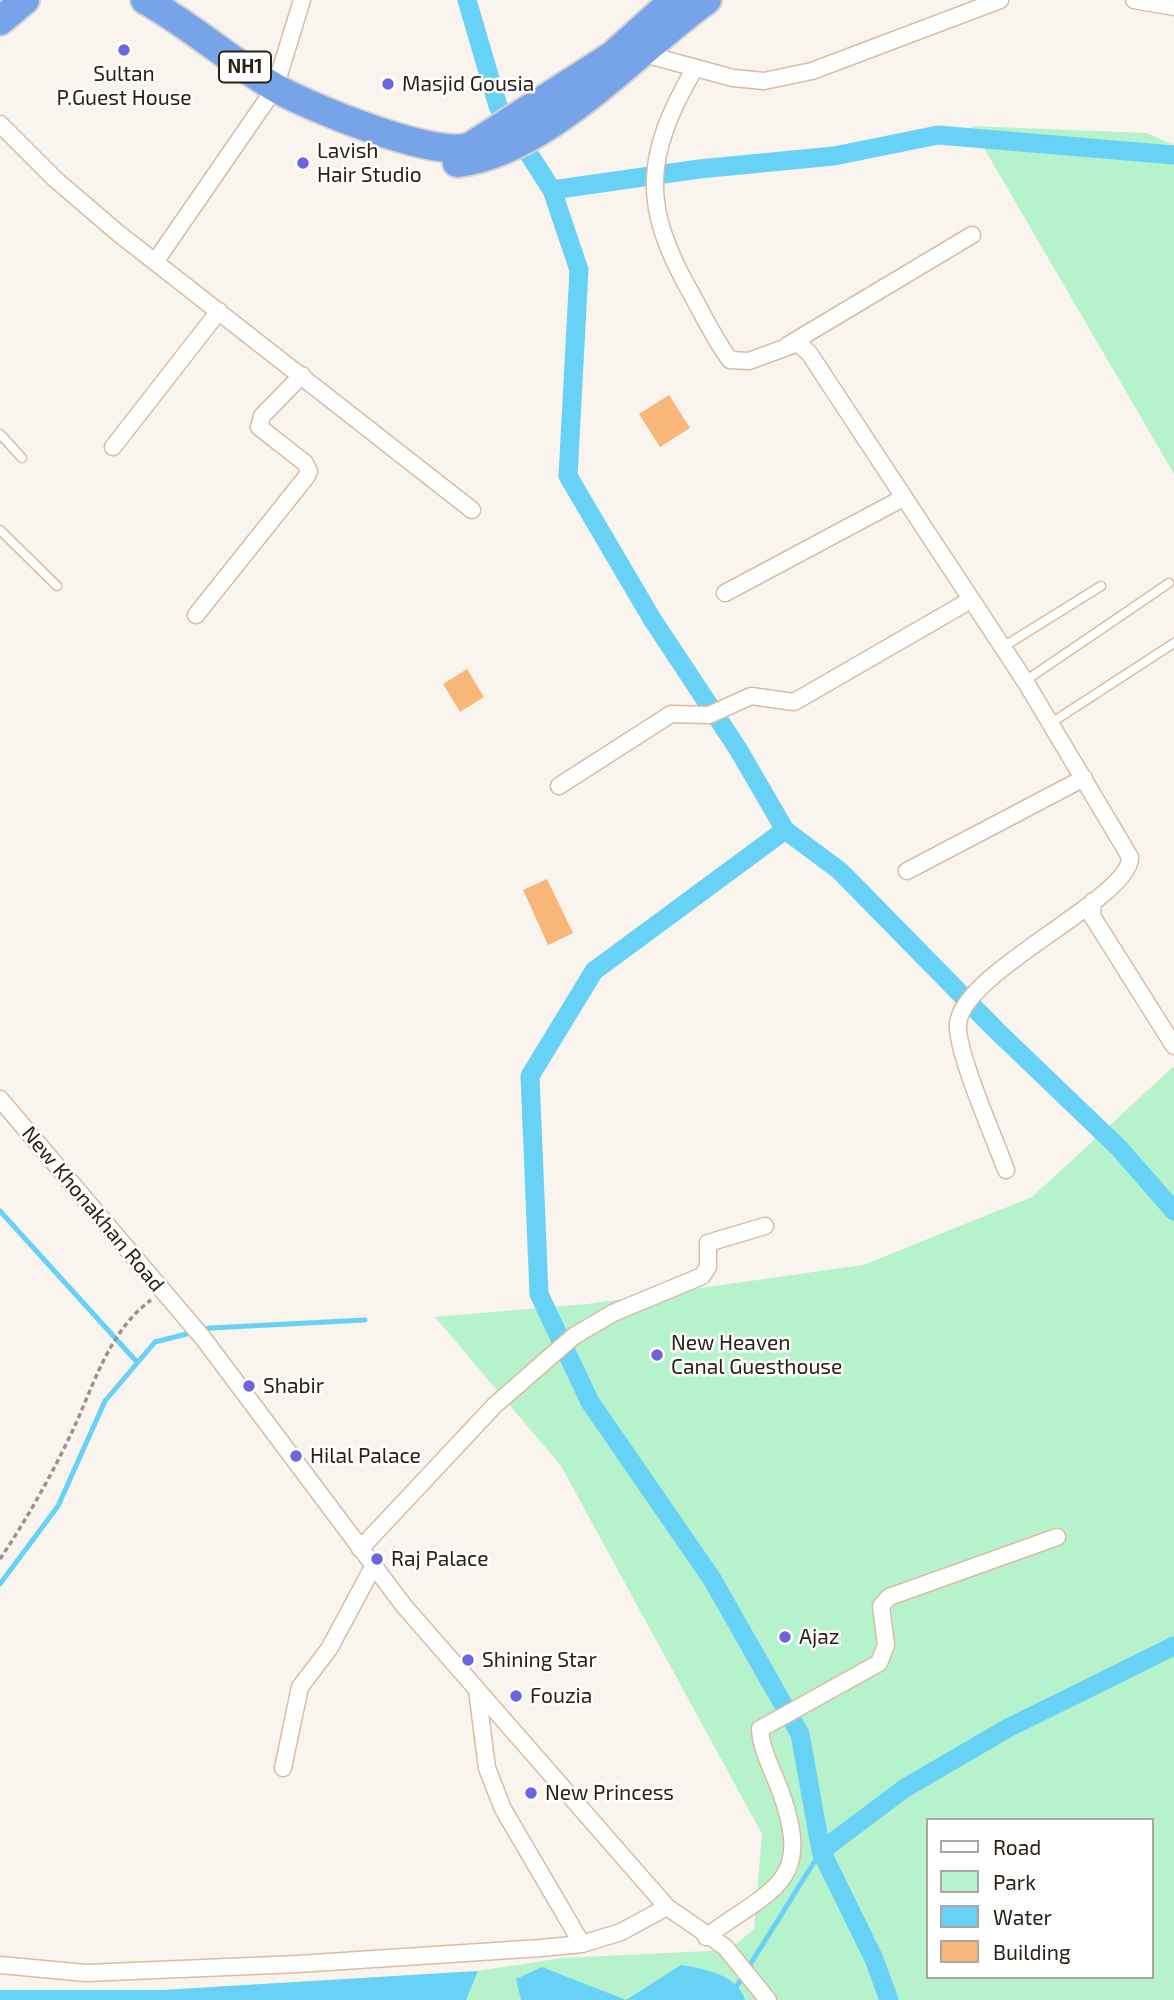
<!DOCTYPE html>
<style>
body{margin:0}
#map{position:relative;width:1174px;height:2000px;overflow:hidden;background:#faf4ef;font-family:"Exo 2",sans-serif}
canvas{display:block}
.legend{position:absolute;left:926px;top:1818px;width:228px;height:161px;box-sizing:border-box;background:#fff;border:2px solid #aaa6a2;margin:0;padding:9px 12px;list-style:none;font-size:21px;color:#2b2016}
.legend li{display:flex;align-items:center;gap:14px;height:35px}
.legend b{width:35px;border:2px solid #aaa6a2}
</style>
<div id="map">
<canvas width="1174" height="2000"></canvas>
<ul class="legend">
<li><b style="height:9px;background:#fff"></b>Road</li>
<li><b style="height:19px;background:#b6f3cd"></b>Park</li>
<li><b style="height:19px;background:#68d2f6"></b>Water</li>
<li><b style="height:19px;background:#f9b679"></b>Building</li>
</ul>
</div>
<script>
const ctx = document.querySelector('canvas').getContext('2d');
ctx.lineJoin = 'round';
function fillPath(path, color) { ctx.fillStyle = color; ctx.fill(path, 'evenodd'); }
function strokePath(path, color, width, dash) { ctx.strokeStyle = color; ctx.lineWidth = width; ctx.lineCap = dash ? 'butt' : 'round'; ctx.setLineDash(dash || []); ctx.stroke(path); }
function write(font, color, halo, rows, align = 'center') {
  ctx.font = font + ' "Exo 2",sans-serif'; ctx.lineWidth = 5; ctx.setLineDash([]); ctx.textBaseline = 'middle'; ctx.strokeStyle = halo; ctx.fillStyle = color; for (const [text, x, y, turn = 0] of rows) {
    ctx.save(); ctx.translate(x, y); ctx.rotate((+turn || 0) * Math.PI / 180); ctx.textAlign = isNaN(turn) ? turn : align; if (halo) ctx.strokeText(text, 0, 0); ctx.fillText(text, 0, 0); ctx.restore();
  }
}
const green = new Path2D(`
 M971,126l176,7 27,12v329z
 M1174,1066v934h-1174l478,-29 84,-13 167,-8 25,-21 8,-95 -201,-368 -126,-149 152,-13 276,-39 169,-68zM927,1820h224v157h-224z`);
const water = new Path2D(`
 M681,1965c23,4 56,9 64,35h-224l-5,-21 26,-12 84,33z
 M478,1971l-12,29h-466v-10h163z`);
const stream = new Path2D(`
 M0,1211l136,150
 M0,1584l58,-78 47,-105 50,-59 55,-14 155,-8
 M728,2000l93,-149`);
const canal = new Path2D(`
 M467,0l31,106 54,84 27,80 -11,206 84,143 86,130 47,81 55,41 156,159 123,118 55,63
 M552,190l147,-21 135,-13 104,-21 236,20
 M785,830l-191,141 -64,105 9,218 51,108 122,177 88,155 21,117 53,108 15,41
 M821,1851l84,-63 103,-60 166,-82`);
const building = new Path2D(`
 M669,395l21,33 -30,19 -21,-33z
 M467,669l17,28 -24,15 -17,-28z
 M547,879l26,54 -25,12 -25,-55z`);
const path = new Path2D(`
 M0,1559c27,-40 51,-83 72,-127 22,-47 36,-100 79,-132`);
const lane = new Path2D(`
 M0,434l22,24
 M0,530l57,56
 M1003,647l98,-61
 M1025,681l144,-98
 M1051,723l123,-80`);
const street = new Path2D(`
 M1134,0l40,7
 M637,52l96,26 31,3 48,-10 188,-71
 M695,68c-52,89 -54,138 -3,227 12,22 23,45 38,65l19,1 49,-18 11,10 216,328 105,176c2,41 -168,114 -172,167 -2,28 37,115 48,146
 M0,124l55,55 63,54 354,277
 M155,262l120,-174 27,-88
 M788,345l184,-110
 M113,447l106,-136
 M725,593l178,-95
 M196,615l111,-139 2,-5 -4,-8 -46,-36 3,-11 40,-41
 M559,786l112,-72 38,1 42,-19 43,6 175,-101
 M907,871l177,-93
 M1093,901l-1,15 82,130
 M0,1099l203,239 201,268 263,301 58,40 43,53
 M360,1549l135,-144 79,-69 39,-23 89,-37 6,-9v-24l57,-17
 M477,1690l10,78 16,41 79,135
 M283,1768l17,-81 29,-38 44,-82
 M706,1937c68,-50 108,-54 74,-147 -7,-19 -19,-40 -20,-61l119,-66 7,-18 -5,-39 8,-9 168,-60
 M0,1965l86,8 212,-9 243,-16 41,-4 39,-12 46,-25`);
const highway = new Path2D(`
 M145,0c45,25 84,60 129,87 32,19 165,74 197,59l142,-91 61,-55
 M0,21l25,-21
 M457,163c91,-11 178,-112 250,-163`);
const markers = [
 [124,50,7,"#6d64de"],
 [388,84,7,"#6d64de"],
 [303,163,7,"#6d64de"],
 [657,1355,7,"#6d64de"],
 [249,1386,7,"#6d64de"],
 [296,1456,7,"#6d64de"],
 [377,1559,7,"#6d64de"],
 [785,1637,7,"#6d64de"],
 [468,1660,7,"#6d64de"],
 [516,1696,7,"#6d64de"],
 [531,1793,7,"#6d64de"]
];
const shields = [
 [245,67,52]
];
const shieldNames = [
 ["NH1",245,67]
];
const poiNames = [
 ["Sultan",124,74,"center"],
 ["P.Guest House",124,98,"center"],
 ["Masjid Gousia",402,84],
 ["Lavish",317,151],
 ["Hair Studio",317,175],
 ["New Heaven",671,1343],
 ["Canal Guesthouse",671,1367],
 ["Shabir",263,1386],
 ["Hilal Palace",310,1456],
 ["Raj Palace",391,1559],
 ["Ajaz",799,1637],
 ["Shining Star",482,1660],
 ["Fouzia",530,1696],
 ["New Princess",545,1793]
];
const streetNames = [
 ["New Khonakhan Road",93,1209,50]
];
fillPath(green, '#b6f3cd');
fillPath(water, '#68d2f6');
strokePath(stream, '#68d2f6', 5);
strokePath(canal, '#68d2f6', 19);
fillPath(building, '#f9b679');
strokePath(lane, '#dabca2', 11);
strokePath(street, '#dabca2', 19);
strokePath(highway, '#d5d2d0', 32);
strokePath(path, '#9b938b', 3.5, [5, 3.5]);
strokePath(lane, '#fff', 8);
strokePath(street, '#fff', 16);
strokePath(highway, '#77a4e9', 28);
for (const [x, y, r, color] of markers) { const dot = new Path2D(); dot.arc(x, y, r, 0, 2 * Math.PI); ctx.fillStyle = color; ctx.fill(dot); strokePath(dot, '#fff', 2.5); }
for (const [x, y, w] of shields) { const box = new Path2D(); box.roundRect(x - w / 2, y - 15.5, w, 31, 5); ctx.fillStyle = '#fff'; ctx.fill(box); strokePath(box, '#2b2016', 2); }
write('bold 19px', '#2b2016', null, shieldNames);
write('21px', '#2b2016', '#fff', poiNames, 'left');
write('21px', '#2b2016', '#fff', streetNames);
</script>
